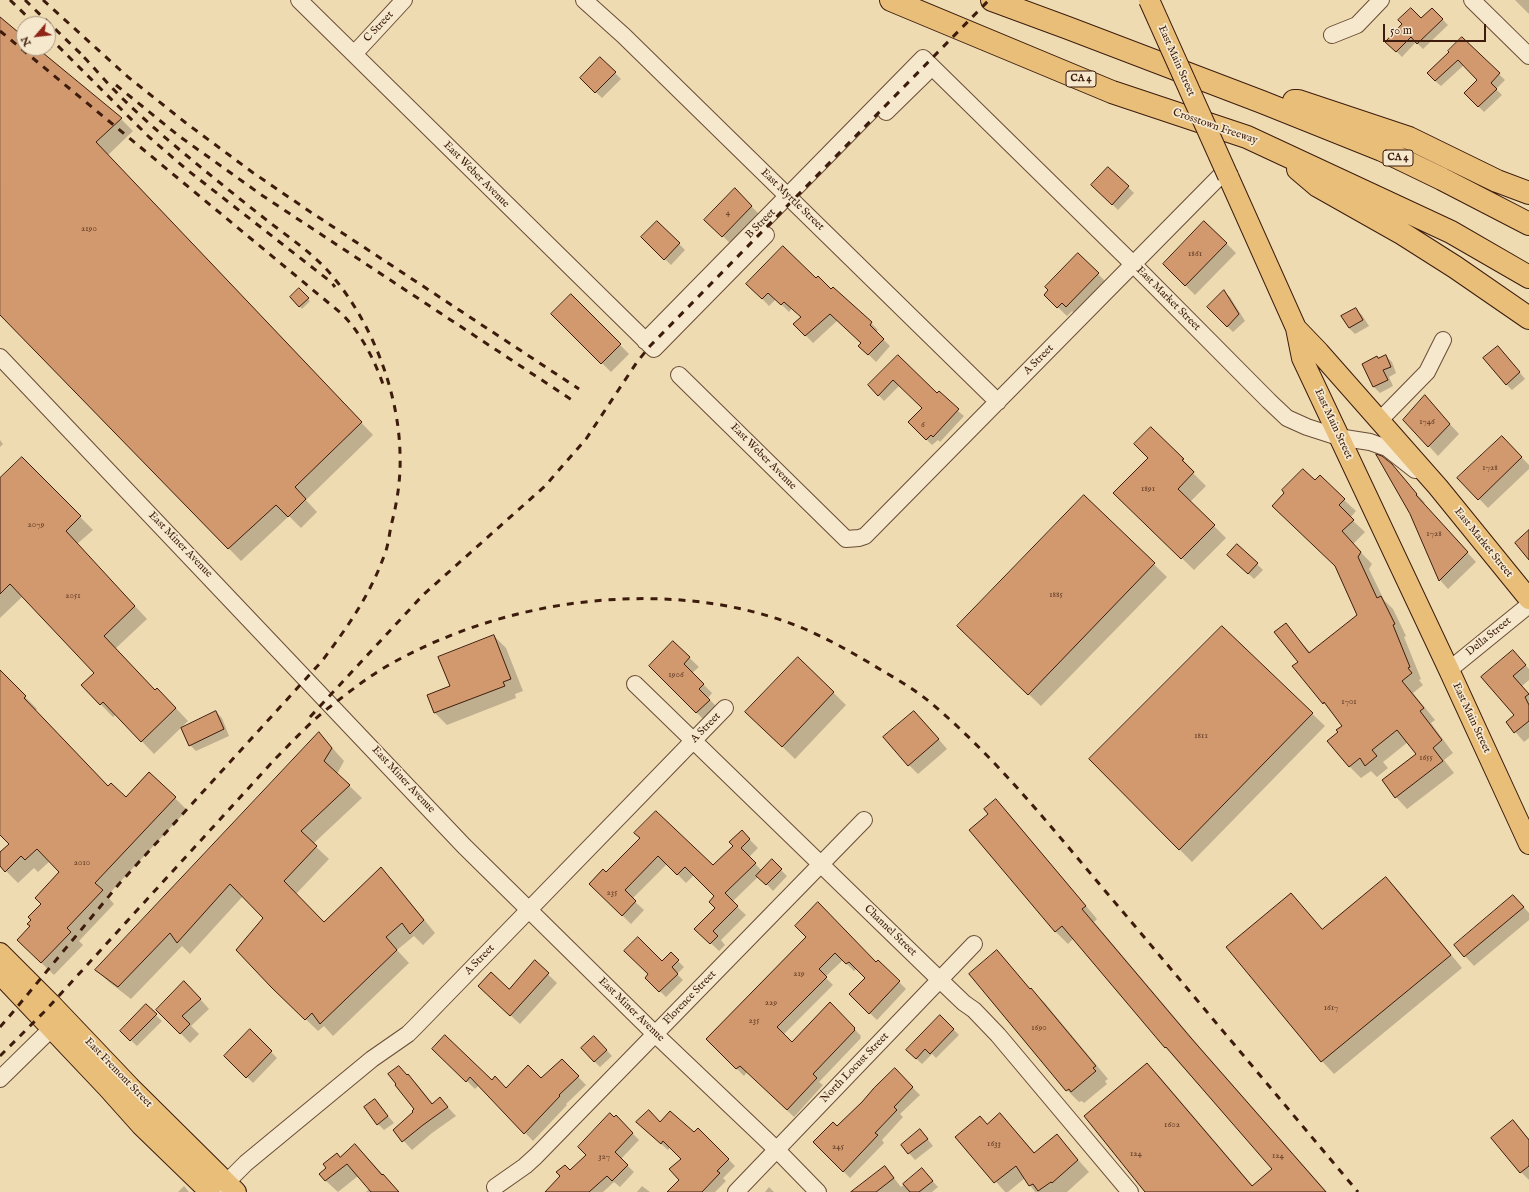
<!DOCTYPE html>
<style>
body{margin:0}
#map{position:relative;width:1529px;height:1192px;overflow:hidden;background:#efdbb2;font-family:"IM FELL English",serif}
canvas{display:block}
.north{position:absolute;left:16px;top:16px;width:40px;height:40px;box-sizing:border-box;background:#f5e8cd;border:1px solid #ab9680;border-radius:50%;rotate:242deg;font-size:11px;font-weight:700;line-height:16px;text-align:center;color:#3d1c0d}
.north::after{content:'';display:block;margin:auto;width:14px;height:18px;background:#8f2418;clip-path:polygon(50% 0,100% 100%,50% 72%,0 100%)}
.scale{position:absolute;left:1383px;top:24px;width:103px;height:18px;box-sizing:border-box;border:2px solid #3d1c0d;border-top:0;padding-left:5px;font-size:12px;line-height:14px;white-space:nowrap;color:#3d1c0d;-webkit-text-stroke:3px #f5e8cd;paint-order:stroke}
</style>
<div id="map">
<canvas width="1529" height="1192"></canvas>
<div class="north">N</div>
<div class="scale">50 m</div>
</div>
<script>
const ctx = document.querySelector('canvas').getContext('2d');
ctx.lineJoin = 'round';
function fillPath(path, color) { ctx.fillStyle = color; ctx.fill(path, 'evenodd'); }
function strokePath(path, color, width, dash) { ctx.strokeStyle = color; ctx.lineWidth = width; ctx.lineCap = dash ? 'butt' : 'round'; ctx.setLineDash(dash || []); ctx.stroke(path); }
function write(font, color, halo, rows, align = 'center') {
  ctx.font = font + ' "IM FELL English",serif'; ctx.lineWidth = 3.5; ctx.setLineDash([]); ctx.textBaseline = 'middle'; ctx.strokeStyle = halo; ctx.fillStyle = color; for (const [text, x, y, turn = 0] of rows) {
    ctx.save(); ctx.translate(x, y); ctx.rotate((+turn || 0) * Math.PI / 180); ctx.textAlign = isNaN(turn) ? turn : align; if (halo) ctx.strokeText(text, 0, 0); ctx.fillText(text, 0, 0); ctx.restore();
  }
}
const shadow = new Path2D(`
 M1515,0h14v14z
 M1432,9l16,16 -25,24 -7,-7 -14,15 -15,-15 34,-22z
 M0,18l24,20v10h12l85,71 12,12 -25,24 265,280 -67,65 11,12 -16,16 -12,-12 -48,45 -241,-248z
 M1462,39l43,41 -9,9 6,6 -18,17 -19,-19 14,-13 -15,-15 -23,21 -6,-5 16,-29z
 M600,58l21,21 -19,19 -21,-20z
 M1128,187l6,6 -16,17 -20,-19z
 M735,190l26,26 -29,29 -26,-25z
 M657,222l28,28 -14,15 -29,-28z
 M1205,222l31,31 -41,42 -31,-31z
 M1078,254l29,29 -31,32 -4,-4 -5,5 -22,-21z
 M816,279l43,32 19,19 -2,2 14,14 -14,16 -16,-16 2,-3 -24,-23 -25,23 -18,-19 7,-7 -10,-9 -3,4 -13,-13 -7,7 -21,-22z
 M299,290l11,11 -8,8 -11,-12z
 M1224,292l6,5 15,24 -12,11 -25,-25z
 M571,295l58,59 -18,18 -59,-58z
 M1356,309l6,6 7,11 -14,8 -6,-6z
 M1504,353l21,26 -13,11 -6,-6z
 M898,356l39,38 27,22 -24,26 -2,-2 -6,5 -23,-23 14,-14 -23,-23 -16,16 -15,-16z
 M1386,356l6,6 4,11 -7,4 4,9 -13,7 -6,-6z
 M1425,397l34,37 -21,22 -33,-36z
 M1151,428l44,44 -2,1 13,13 -16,16 36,36 -32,32 -79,-77 34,-35z
 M1502,437l27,28v4l-41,39 -29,-30z
 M0,440l3,4 -3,3z
 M22,458l71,72 -16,14 70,75 -32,30 40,42 15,11 18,19 -34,33 -38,-40 -3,3 -31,-32 13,-12 -72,-77 -23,22v-138z
 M1391,465l34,38 -2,1 53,58 -28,27 -8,-9z
 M1315,482l29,18 12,11 -6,7 15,14 -12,12 19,20 -3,5 15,31 9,9 13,27 -2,1 17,42 -2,1 4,5 -10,8 22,27 -4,3 22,30 -9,7 10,13 -47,36 -11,-12 21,-43 -9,-12 -25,20 5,6 -11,9 -6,-6 -10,7 -11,-11 -21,-26 11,-9 3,-6 -49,-59 6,-5 -15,-37 26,28 48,-38z
 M1084,496l83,81 -126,129 -70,-67z
 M1235,561l22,3 6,6 -9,9z
 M1222,627l103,99 -133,136 -102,-103z
 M494,636l12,12 17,43 -8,3 1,4 -69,27 -12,-12 -7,-17 23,-9z
 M673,642l26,25 -7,6 20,20 -4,5 11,11 -13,13 -56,-56z
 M798,658l48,47 -51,54 -36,-35z
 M1522,661l7,8v11l-7,6 7,8v44l-5,4 -17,-20 8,-7 -32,-38z
 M0,671l37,38 -2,2 73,76 18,11h49l12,12 -80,86 7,8 -35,37 4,4 -29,30 -23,-22v-27l11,-22 18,-32 -10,-11 -12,11 -4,-4 -16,15 -18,-18v-11l10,-10 -10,-10z
 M216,712l6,6 7,18 -33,15 -6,-6z
 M923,721l24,28 -29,25 -9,-9z
 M319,733l25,28 -7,13 25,24 -49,46 16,15 -33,35 28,29 57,-54 12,12 42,52 -12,12 -9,-9 -17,14 12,13 -76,73 -9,-10 -6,5 -33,-32 -21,-81 -21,-22 -53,58 -8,-8 -51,53 -22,-17 -12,-12z
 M996,800l12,13 89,106 -3,3 110,130 123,140h-181l1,-128 13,13 93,109 20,-17 -108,-122 -91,-109 -6,6 -13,-13 -65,-117z
 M741,831l17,17 -9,9 13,14 10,-10 15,15 -14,15 -14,-15 -27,26 14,13 -25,25 4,5 -6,6 -23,-22 20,-21v-12l-22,-21 -8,8 -19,-19 -35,35 12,11 -13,14 -41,-40 16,-10 35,-36 72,28 21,-20z
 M1386,878l12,12 64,78 -128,106 -12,-13 -94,-113 63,-53 32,35z
 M1522,905l7,8v7l-55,46 -19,-21z
 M807,937l69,26 2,-2 28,28 -29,31 -27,-26 17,-16 -10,-10 -3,3 -11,-11 -18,17 8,8 -50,50 9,8 38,-39 31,32 -1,1 1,1 -42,44 4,3 -29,32 -47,-45 -3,4 -37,-37z
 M997,951l34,39 13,12 64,77 -3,2 2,3 -23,19 -2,-2 -3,1 -12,-12z
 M671,954l13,13 -7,7 6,6 -17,17 -20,-19z
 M535,962l22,21 -37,41 -32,-29 21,-5z
 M194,992l15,17 -18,17 8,8 -9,9 -32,-33z
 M146,1006l16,15 -25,25 -16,-15z
 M940,1016l19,19 -23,23 -4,-4 -10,10 -15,-14z
 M250,1031l27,27 -24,25 -27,-27z
 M600,1043l12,13 -12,11 -6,-6z
 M434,1049l72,40 35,-9 21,-20 24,25 -20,19 1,1 -34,36 -54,-56 -4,4z
 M399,1067l18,17 16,20 7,-5 16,17 -24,17 -20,17 -18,-20 20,-18 1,-3z
 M895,1070l25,25 -20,19 3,3 -21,23 2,3 -34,35 -36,-36 23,-15z
 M375,1100l19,23 -10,7 -6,-6z
 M1000,1114l35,39 22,-17 32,36 -22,20h-32l-10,-14 -17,14h-3l-48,-55 30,-12z
 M616,1116l23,24 -18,19 13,13 -14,15 -6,-5 -11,10h-14l-1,-2 -3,2h-39l42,-37z
 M1513,1121l16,18v41l-8,-8z
 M661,1123l33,10 4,-4 37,37 -12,12 3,3 -11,11h-46l11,-12 2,-21 -12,-12 -2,3 -24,-21z
 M926,1137l7,9 -18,14 -13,-15z
 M355,1145l11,11 33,36h-33l3,-3 -11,-13 -20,16 -12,-11 -5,-7z
 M922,1170l16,17 -6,5h-69l27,-19 11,14z
 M184,1186l5,6h-11z
 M642,1186l8,6h-13z
 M769,1187l5,5h-9z`);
const building = new Path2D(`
 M1411,8l10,10 11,-10 11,11 -26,25 -6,-7 -15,15 -11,-10 17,-18 -4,-4z
 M0,17l24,20v11h13l85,70 -26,24 266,280 -67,65 11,12 -18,18 -12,-12 -48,44 -228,-234z
 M1462,37l38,36 -9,10 6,6 -19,18 -14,-14 13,-13 -19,-20 -23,21 -8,-8 22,-21 -1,-1z
 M600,57l16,15 -21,21 -15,-15z
 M1108,167l21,19 -17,19 -21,-20z
 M735,188l17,18 -30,31 -18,-17z
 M657,221l23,22 -16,17 -23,-23z
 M1204,221l23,22 -42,43 -22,-22z
 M783,246l33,32 2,-2 13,13 2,-2 39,35 -2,3 14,14 -16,16 -10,-9 3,-3 -31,-29 -25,22 -12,-12 8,-7 -17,-15 -3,3 -13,-12 -6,6 -16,-15z
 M1078,253l21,20 -33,34 -4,-4 -5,5 -13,-13 4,-5 -3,-3z
 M299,288l10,10 -10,9 -9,-10z
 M1224,290l15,24 -12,13 -20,-20z
 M571,294l50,50 -20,20 -50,-50z
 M1356,308l7,12 -14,8 -8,-12z
 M1498,346l22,26 -14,13 -23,-27z
 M898,355l39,38 2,-2 20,18 -26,28 -2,-2 -5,5 -18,-18 14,-14 -29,-28 -15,16 -10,-11z
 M1386,355l5,12 -8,3 5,10 -15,7 -11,-23 15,-8 1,2z
 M1425,395l25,29 -22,23 -25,-27z
 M1151,427l33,32 -2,1 12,12 -16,17 37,36 -34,34 -68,-66 35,-35 -14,-14z
 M1502,436l20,21 -44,43 -21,-22z
 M1376,454l6,2 10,8 25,30 -1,1 52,57 -29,29 -29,-67z
 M22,457l59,59 -15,15 69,75 -31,30 51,54 2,-2 19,20 -35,34 -38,-40 -3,3 -19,-20 13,-12 -84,-89 -10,10v-116z
 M1303,469l12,11 5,-5 25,24 -6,6 15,15 -12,11 19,21 -3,5 19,41 4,-2 14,28 -2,1 17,42 -2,1 4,5 -10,8 22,27 -4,3 22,29 -9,8 10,13 -48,37 -13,-18 34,-26 -19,-24 -25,20 5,6 -12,10 -5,-8 -11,9 -22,-26 11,-9 -2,-2 6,-4 -18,-24 -1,2 -31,-38 6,-4 -24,-30 12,-9 23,30 48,-38 -22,-49 -63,-60 12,-13 -2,-3z
 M1084,495l71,68 -127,132 -71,-69z
 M1529,530v30l-14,-17z
 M1237,544l21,19 -10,11 -21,-19z
 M1222,626l91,87 -134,137 -90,-91z
 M494,635l17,44 -8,3 2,4 -71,27 -7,-18 23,-9 -12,-29z
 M673,641l17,16 -6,7 20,20 -5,5 11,11 -14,13 -47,-47z
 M1513,650l13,15 -13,11 16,18 -4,3 4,8v16l-15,12 -8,-11 8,-7 -33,-38z
 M798,657l36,35 -52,55 -37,-35z
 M0,670l26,26 -2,2 84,88 3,-3 15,14 23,-25 27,25 -81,86 8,7 -36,38 4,4 -30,31 -24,-23 13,-14 -3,-2 4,-4 -3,-3 13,-13 -6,-6 24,-26 -22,-23 -12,11 -4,-4 -16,16 -5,-6v-14l9,-8 -9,-9z
 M216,711l8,18 -35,17 -8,-18z
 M914,711l25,28 -31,27 -25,-29z
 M319,732l13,16 -8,13 26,24 -49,46 16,15 -33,35 40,41 57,-55 43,53 -14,14 -8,-11 -16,14 11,13 -77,74 -8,-11 -7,7 -34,-33 -35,-37 27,-32 -33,-34 -53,59 -7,-10 -52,54 -23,-17z
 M996,799l90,107 -4,3 109,129 135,154h-181l-61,-76 63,-53 105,123 20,-17 -106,-122 -1,1 -103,-122 -7,6 -86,-102 19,-16 -4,-5z
 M656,811l57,54 20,-19 -4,-4 13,-12 8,9 -9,9 15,15 -31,30 13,13 -25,25 5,5 -8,8 -16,-15 21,-21 -6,-6 5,-6 -29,-29 -8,8 -19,-19 -33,34 11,11 -14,15 -33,-32 14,-15 3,3 34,-34 -6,-5z
 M772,859l10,10 -16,16 -10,-9z
 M1386,877l65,78 -130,107 -95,-115 65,-54 31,36z
 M1513,895l11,12 -60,50 -10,-12z
 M818,902l58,60 2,-2 22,21 -31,33 -20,-20 16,-16 -16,-16 -3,2 -11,-11 -16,16 8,8 -50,50 15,15 38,-40 25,26 -1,1 1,1 -42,44 4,4 -30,32 -47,-44 -4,3 -30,-30 100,-102 -11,-11z
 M638,937l24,24 9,-9 8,8 -7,7 6,7 -19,18 -14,-14 3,-4 -24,-23z
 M997,950l33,39 1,-1 65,78 -3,2 3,3 -25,21 -2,-3 -3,2 -97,-117z
 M535,960l14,13 -39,43 -32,-30 13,-14 18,17z
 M184,981l17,18 -19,17 8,8 -10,10 -24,-24z
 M146,1004l11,10 -27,27 -10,-10z
 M940,1015l14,14 -24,25 -5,-5 -9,10 -10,-9z
 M250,1029l22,22 -26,27 -22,-22z
 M445,1035l47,45 3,-4 11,12 22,-23 13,13 21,-19 17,17 -20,19 1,1 -36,38 -54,-57 -4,5 -34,-33z
 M594,1036l13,14 -13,12 -13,-14z
 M399,1066l8,9 1,-1 24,30 8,-7 8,10 -25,18 -21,17 -9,-12 20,-18 -1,-1 2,-2 -19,-24 1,-1 -8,-10z
 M895,1068l18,19 -19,20 3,3 -22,23 3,2 -35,37 -30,-30 20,-20 4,4 25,-24 12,-14z
 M375,1099l13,17 -11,9 -13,-18z
 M649,1110l11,12 10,-11 24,21 4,-4 31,31 -12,12 3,2 -18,19h-35l12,-12 -10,-11 12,-10 -18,-18 -2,3 -25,-22z
 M610,1113l4,4 2,-2 17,18 -18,19 13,13 -16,16 -5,-5 -18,16h-44l15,-16 -4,-4 9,-7 5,5 16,-15 -8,-8z
 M1000,1113l34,40 23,-19 21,26 -26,23 -1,-1 -13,9 -5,-7 -4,2 -13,-20 -22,17 -39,-46 25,-21 7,8z
 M1513,1120l16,20v26l-9,7 -29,-35z
 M920,1129l8,10 -20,15 -7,-9z
 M355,1144l27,31 1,-1 16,18h-28l-24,-28 -22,17 -6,-7 7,-6 -3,-4 14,-11 3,4z
 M885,1166l9,12 -18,14h-25z
 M922,1168l11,13 -14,11h-9l-7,-8z`);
const minor = new Path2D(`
 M299,0l355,349 112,-114
 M584,0l40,36 374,366
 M1472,0l57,56
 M1332,35l25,-10 24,-25
 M354,54l50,-54
 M886,112l46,-45
 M645,341l278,-283 210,206 136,137 18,17 20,9 31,10 32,5 17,6 28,22
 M0,357l464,489 191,188 122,116 41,42
 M679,375l167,164 13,-1 6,-2 361,-366
 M1379,421l48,-49 16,-32
 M1449,670l80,-65
 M635,684l305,296 24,23 10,7 24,25 132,157
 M0,1079l52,-51
 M495,1187l30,-21 11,-10 328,-336
 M219,1190l27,-27 126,-104 36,-25 8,-8 309,-318
 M736,1192l238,-248`);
const major = new Path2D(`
 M1228,176l68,152 6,30 147,312 80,174
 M1296,328l23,24 119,135 91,112
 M0,953l51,51 79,83 106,105
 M0,974l107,113 34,38 69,67`);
const highway = new Path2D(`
 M891,0l221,92 135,45 204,95 78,45
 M992,0l76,28 194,74 120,48 60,29 87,45
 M1294,101h4l111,37 88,43 32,12
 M1298,169l20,17 85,48 52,33 74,51`);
const rail = new Path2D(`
 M10,0l25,24
 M25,0l56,54
 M43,0l85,77 58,46 66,49 57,39 270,178
 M0,31l342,283c20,20 34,49 43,76
 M48,36l101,101 37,32 145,113 4,5
 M116,85l63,51 84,60 309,204
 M310,717l113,-122 122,-109 41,-47 51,-77 13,-16 339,-346
 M0,1027l13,-15 106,-128 203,-223c25,-33 48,-66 62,-105 4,-9 5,-20 7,-30 6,-23 10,-47 9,-72 -1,-60 -27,-129 -66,-176 -16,-20 -36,-34 -57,-50 -21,-16 -42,-33 -63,-50 -32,-26 -65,-53 -95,-83 -14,-14 -27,-30 -42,-45
 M0,1056l46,-46 230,-252c18,-18 35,-37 55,-52 18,-14 37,-29 56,-40 56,-32 119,-53 182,-62 77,-11 159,-6 231,23 24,10 46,22 68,35 21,13 44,25 63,41 71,60 127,133 187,203 80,95 160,191 240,286`);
const majorBridge = new Path2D(`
 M1149,0l79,176`);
const numberNames = [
 ["4",728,213],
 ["2190",89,229],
 ["1861",1195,254],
 ["1746",1427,422],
 ["6",923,425],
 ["1728",1490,468],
 ["1891",1148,489],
 ["2079",36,525],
 ["1728",1434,534],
 ["1885",1056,595],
 ["2051",73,596],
 ["1906",676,675],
 ["1701",1349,702],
 ["1811",1201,736],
 ["1655",1426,758],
 ["2010",82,863],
 ["235",612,893],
 ["219",799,974],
 ["229",771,1003],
 ["1617",1331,1008],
 ["235",754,1021],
 ["1690",1039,1028],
 ["1602",1172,1125],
 ["1633",994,1144],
 ["245",838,1147],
 ["124",1136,1154],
 ["124",1278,1156],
 ["327",604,1157]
];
const shields = [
 [1081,79,30],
 [1398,158,30]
];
const shieldNames = [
 ["CA 4",1081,79],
 ["CA 4",1398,158]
];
const streetNames = [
 ["C Street",379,27,-47],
 ["East Main Street",1176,61,66],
 ["Crosstown Freeway",1215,127,19],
 ["East Weber Avenue",476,175,45],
 ["East Myrtle Street",792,200,44],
 ["B Street",761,224,-45],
 ["East Market Street",1168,299,45],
 ["A Street",1039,360,-45],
 ["East Main Street",1333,424,65],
 ["East Weber Avenue",763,457,45],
 ["East Market Street",1483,543,51],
 ["East Miner Avenue",180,545,46],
 ["Della Street",1489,637,-39],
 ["East Main Street",1471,718,65],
 ["A Street",706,728,-46],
 ["East Miner Avenue",403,780,47],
 ["Channel Street",890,931,44],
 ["A Street",480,960,-46],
 ["Florence Street",690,998,-46],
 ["East Miner Avenue",631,1010,44],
 ["North Locust Street",855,1068,-46],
 ["East Fremont Street",118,1073,46]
];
fillPath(shadow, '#0003');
fillPath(building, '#d2996e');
strokePath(building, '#3d1c0d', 1);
strokePath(minor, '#6a4c36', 18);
strokePath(major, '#3d1c0d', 22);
strokePath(highway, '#3d1c0d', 24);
strokePath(minor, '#f5e8cd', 16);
strokePath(major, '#e8be79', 20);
strokePath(highway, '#e8be79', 22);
strokePath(rail, '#3d1c0d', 3, [7, 7]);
strokePath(majorBridge, '#3d1c0d', 22, []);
strokePath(majorBridge, '#e8be79', 20);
write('9px', '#623b25', null, numberNames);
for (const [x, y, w] of shields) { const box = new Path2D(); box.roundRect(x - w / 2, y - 8, w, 16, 3); ctx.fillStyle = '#f5e8cd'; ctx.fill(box); strokePath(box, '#3d1c0d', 1); }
write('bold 10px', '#3d1c0d', null, shieldNames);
write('11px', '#3d1c0d', '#f5e8cd', streetNames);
</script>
